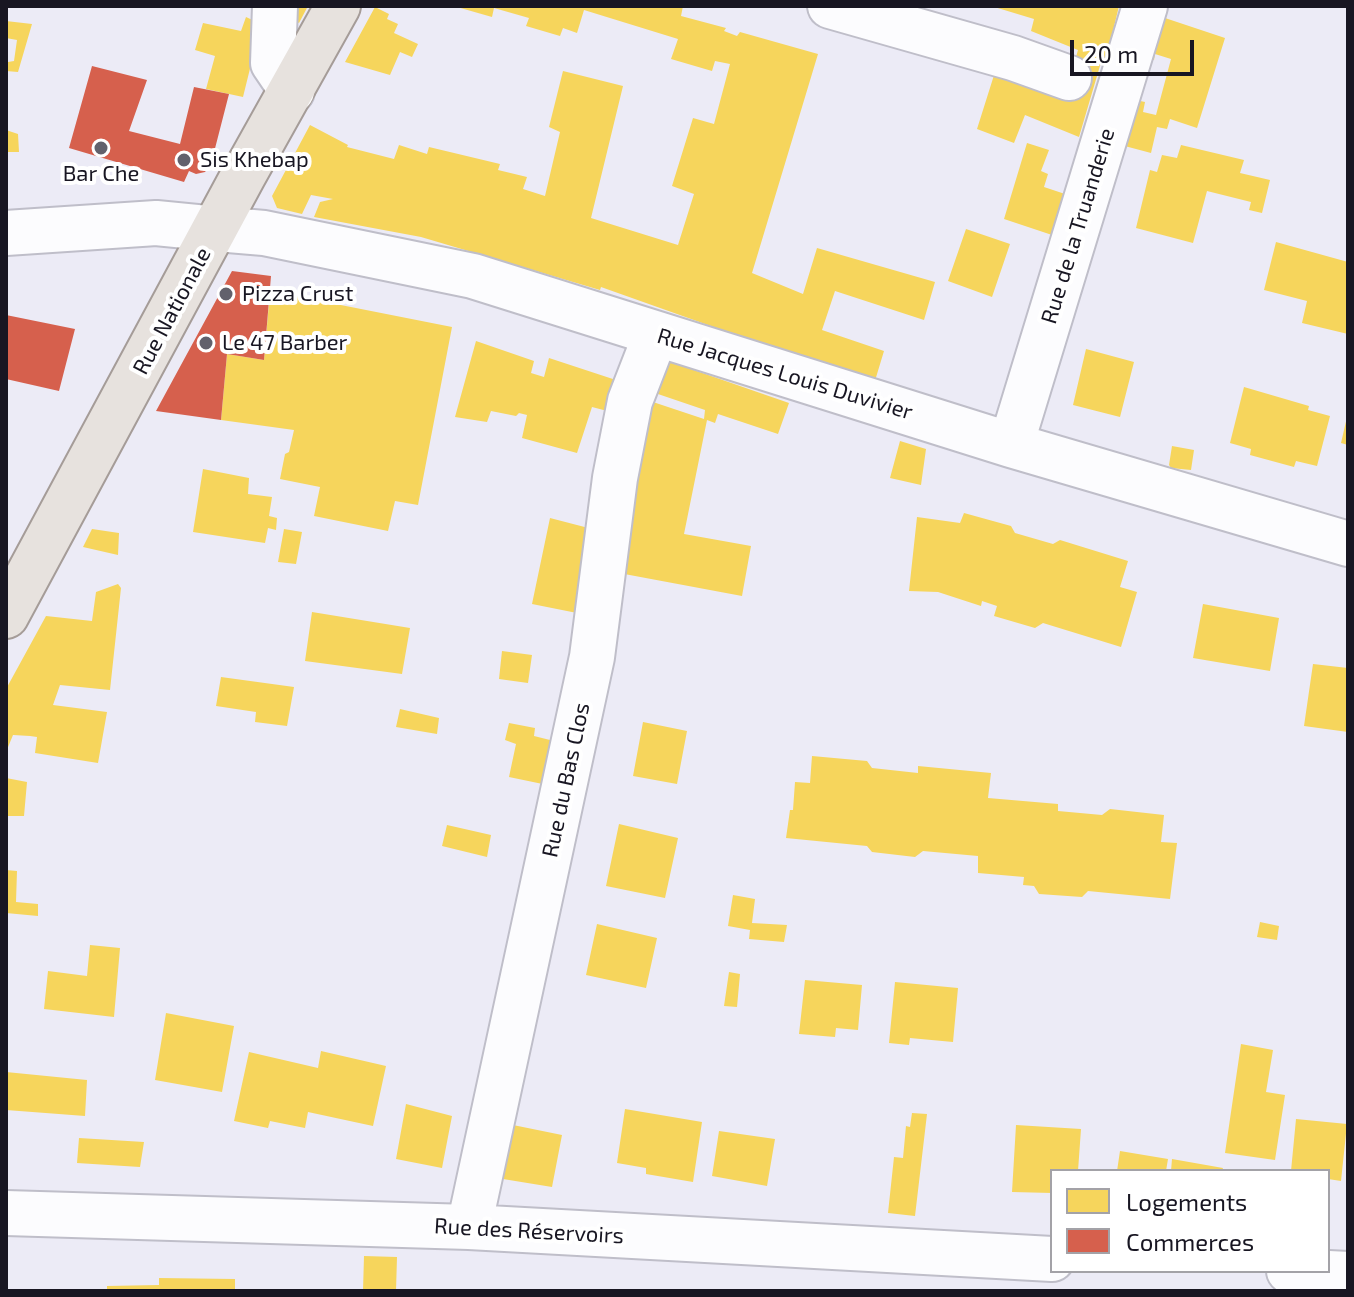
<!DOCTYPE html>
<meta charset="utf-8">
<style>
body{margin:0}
#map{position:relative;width:1354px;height:1297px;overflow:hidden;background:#ecebf6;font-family:"Exo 2",sans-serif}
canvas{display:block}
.frame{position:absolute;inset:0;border:8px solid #181622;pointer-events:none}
.legend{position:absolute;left:1050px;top:1169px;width:280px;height:104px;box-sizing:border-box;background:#fff;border:2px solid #a3a2a7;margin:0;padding:10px 14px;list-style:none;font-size:24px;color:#181622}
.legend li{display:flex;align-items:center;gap:16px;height:40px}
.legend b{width:40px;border:2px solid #a3a2a7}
.scale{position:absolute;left:1070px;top:40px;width:124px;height:36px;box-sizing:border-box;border:4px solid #181622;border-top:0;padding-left:10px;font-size:24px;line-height:28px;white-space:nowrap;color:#181622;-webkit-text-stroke:6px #fff;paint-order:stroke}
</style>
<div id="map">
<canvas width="1354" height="1297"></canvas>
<div class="frame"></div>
<ul class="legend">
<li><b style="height:22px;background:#f6d55c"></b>Logements</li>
<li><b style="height:22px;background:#d6604d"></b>Commerces</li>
</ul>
<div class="scale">20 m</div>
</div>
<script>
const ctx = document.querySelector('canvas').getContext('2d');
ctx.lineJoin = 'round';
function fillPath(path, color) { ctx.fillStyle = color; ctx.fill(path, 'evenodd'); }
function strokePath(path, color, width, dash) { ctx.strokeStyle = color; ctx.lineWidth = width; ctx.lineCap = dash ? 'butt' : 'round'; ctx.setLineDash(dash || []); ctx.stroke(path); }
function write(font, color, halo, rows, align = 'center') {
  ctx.font = font + ' "Exo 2",sans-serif'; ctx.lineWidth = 8; ctx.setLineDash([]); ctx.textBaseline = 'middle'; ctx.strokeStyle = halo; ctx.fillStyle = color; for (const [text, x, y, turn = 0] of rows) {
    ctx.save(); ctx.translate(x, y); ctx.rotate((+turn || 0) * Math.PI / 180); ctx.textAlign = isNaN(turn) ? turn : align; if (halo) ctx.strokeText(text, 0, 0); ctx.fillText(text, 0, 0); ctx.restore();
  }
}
const homes = new Path2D(`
 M289,6h19l-9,17 -14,-6z
 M683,6l-2,10 45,12 -2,3 13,5 3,-4 78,22 -66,219 51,21 14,-46 118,34 -11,38 -89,-29 -13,39 62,21 -10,33 -273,-97 -1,3 -179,-53 -107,-20 6,-15 13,-3 -22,-4 -9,19 -25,-6 -5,-12 38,-71 38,20 -1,2 47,12 5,-14 28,9 2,-7 71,17 -2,6 29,7 -4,12 22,7 15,-64 -11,-5 14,-56 60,15 -32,132 87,27 16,-51 -22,-8 21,-68 21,6 16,-60 -15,-3 -3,10 -41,-12 7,-20 -94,-29 -7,23 -14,-5 -3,8 -34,-10 3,-8 -35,-10 -2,9 -35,-10z
 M991,6h128l-13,54 -4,-1 -23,78 -54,-22 -11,28 -37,-14 18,-57 69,27 14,-49 -47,-19 3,-12z
 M375,7l14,7 -2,5 11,5 -4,9 24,11 -6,13 -12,-5 -10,23 -45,-13z
 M1150,13l75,25 -28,90 -27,-9 -3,10 -10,-2 -6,26 -30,-8 5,-47 19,4 -2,10 13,3 15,-56 -16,-5 -1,6 -16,-5z
 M246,17l15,7 -18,73 -37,-8 9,-33 -20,-6 8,-27 38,8z
 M6,21l26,3 -14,48 -12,-1 2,-9 6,-1 3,-21 -11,-2z
 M6,130l12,4 1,18h-13z
 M1027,143l22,7 -8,21 7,3 -4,13 30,10 -13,41 -57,-19z
 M1181,145l63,15 -4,13 30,7 -8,33 -13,-3 2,-8 -44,-11 -14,52 -57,-15 14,-58 7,2 5,-17 15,3z
 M966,229l44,15 -18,53 -44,-16z
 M1276,242l72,20v72l-46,-11 5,-22 -43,-11z
 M270,291l182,36 -34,178 -23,-4 -7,30 -74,-15 6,-29 -40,-8 5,-25 4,-2 5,-22 -73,-10 6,-66 37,6z
 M476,341l58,20 -3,12 13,4 5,-19 76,25 -10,30 -23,-6 -15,46 -55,-15 5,-23 -8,-2 -3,3 -25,-5 -4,11 -32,-5z
 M1086,349l48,13 -14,55 -47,-12z
 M665,360l124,43 -11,31 -60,-20 -3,9 -8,-3 -23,114 67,12 -9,50 -123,-23 34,-171 51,17 1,-9 -50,-17z
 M1244,387l65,19 -1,4 22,6 -13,50 -21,-5 -2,6 -44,-12 1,-6 -21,-6z
 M1347,417h1v28l-7,-2z
 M900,441l26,8 -5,36 -31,-7z
 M1172,446l22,4 -3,20 -20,-2 -2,-3z
 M203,469l46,9 -1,16 24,3 -3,19 8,2 -1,12 -8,-2 -3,15 -72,-11z
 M964,513l47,13 4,7 38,11 7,-4 68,21 -8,26 17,5 -16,55 -78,-24 -8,5 -41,-12 3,-10 -15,-5 -1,5 -43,-14 -29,-1 8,-74 43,6z
 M550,518l50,13 -18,83 -50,-10z
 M92,529l27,4 -1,22 -35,-8z
 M284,529l18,3 -6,32 -18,-2z
 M118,584l3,4 -11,102 -50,-5 -7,20 54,7 -9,51 -63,-10 2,-16 -7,-1 -17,-1 -7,17v-63l40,-73 46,5 4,-29z
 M1203,604l76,14 -9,53 -77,-13z
 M312,612l98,16 -8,46 -97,-13z
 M502,651l30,4 -4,28 -29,-4z
 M1313,664l35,4v64l-44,-6z
 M221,677l73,10 -7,39 -32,-4 1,-10 -40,-6z
 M400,709l39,9 -2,16 -41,-7z
 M643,722l44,9 -10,53 -44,-8z
 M509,723l26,5 -1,8 32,8 -9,43 -48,-10 7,-33 -11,-4z
 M812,756l55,5 5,7 46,5v-7l73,7 -3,25 70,6v7l44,4 8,-6 54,6 -3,27 16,1 -7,56 -82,-8 -6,6 -43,-3 -5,-8 -11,-1 1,-8 -46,-4v-17l-55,-5 -8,6 -43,-5 -5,-6 -81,-8 4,-28h3l2,-28 15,1z
 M6,778l21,4 -3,34h-18z
 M619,824l59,14 -13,60 -59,-12z
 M447,825l44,10 -4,22 -45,-11z
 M6,870l11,1 -1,31 22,2v12l-32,-3z
 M733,895l22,4 -3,24 35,2 -3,17 -35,-3 1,-9 -22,-4z
 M1260,922l19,4 -2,14 -20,-3z
 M597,924l60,14 -11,50 -60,-13z
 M90,945l30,3 -6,69 -70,-8 4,-38 39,5z
 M729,972l11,2 -3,33 -13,-1z
 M805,980l57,5 -4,45 -22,-2 -1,9 -36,-3z
 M895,982l63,6 -5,54 -43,-4 -1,7 -20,-2z
 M166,1013l68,13 -12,66 -67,-12z
 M1241,1044l32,6 -7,42 19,3 -10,65 -50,-7z
 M321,1051l65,15 -13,60 -65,-14 -3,16 -35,-7 -2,7 -34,-7 15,-69 69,16z
 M6,1072l81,8 -2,36 -79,-6z
 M406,1104l46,12 -10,52 -46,-9z
 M625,1109l77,13 -9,60 -47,-8v-6l-29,-5z
 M912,1113l15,1 -12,102 -27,-3 6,-56 9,1 3,-32 4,1z
 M1296,1119l51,5 -6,57 -13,-2v-8h-37z
 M513,1125l49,10 -10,52 -49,-8z
 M1016,1125l65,4 -3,42h-26v22l-40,-1z
 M719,1131l56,8 -8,47 -55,-10z
 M79,1138l65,4 -4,25 -63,-4z
 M1120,1151l48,8 -2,12h-49z
 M1172,1159l51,9 -1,3h-51z
 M364,1256l33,1 -1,34h-33z
 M159,1278l76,1v12h-128v-5l52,-1z`);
const shops = new Path2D(`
 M92,66l55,14 -18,51 51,13 14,-57 35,7 -18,70 -6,8 -9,2 -7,-3 -5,11 -115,-34z
 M232,271l39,5 -7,84 -37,-6 -6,66 -65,-9z
 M6,315l69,14 -16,62 -53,-12z`);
const minor = new Path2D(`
 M275,6l-2,57 19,28
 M830,6l183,52 56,20
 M6,233l150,-10 61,6 47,4 209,43 538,169 337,99
 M1011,445l134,-439
 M6,1213l463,14 583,32
 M469,1227l123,-570 23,-179 15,-77 26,-67
 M1289,1271l59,3`);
const major = new Path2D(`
 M6,616l237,-440 95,-170`);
const markers = [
 [101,148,8,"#62616c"],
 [184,160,8,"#62616c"],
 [226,294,8,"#62616c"],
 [206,343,8,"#62616c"]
];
const poiNames = [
 ["Sis Khebap",200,160],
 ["Bar Che",101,174,"center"],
 ["Pizza Crust",242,294],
 ["Le 47 Barber",222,343]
];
const streetNames = [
 ["Rue de la Truanderie",1078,226,-73],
 ["Rue Nationale",172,311,-62],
 ["Rue Jacques Louis Duvivier",785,374,17],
 ["Rue du Bas Clos",566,780,-78],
 ["Rue des Réservoirs",529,1231,3]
];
fillPath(homes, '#f6d55c');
fillPath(shops, '#d6604d');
strokePath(minor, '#bfbec9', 48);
strokePath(major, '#a59c98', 48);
strokePath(minor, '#fcfcfe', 44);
strokePath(major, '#e7e2de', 44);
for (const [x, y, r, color] of markers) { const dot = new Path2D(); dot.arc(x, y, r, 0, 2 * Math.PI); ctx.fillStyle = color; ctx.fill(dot); strokePath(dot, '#fff', 3); }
write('22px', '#181622', '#fff', poiNames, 'left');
write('22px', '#181622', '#fff', streetNames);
</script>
